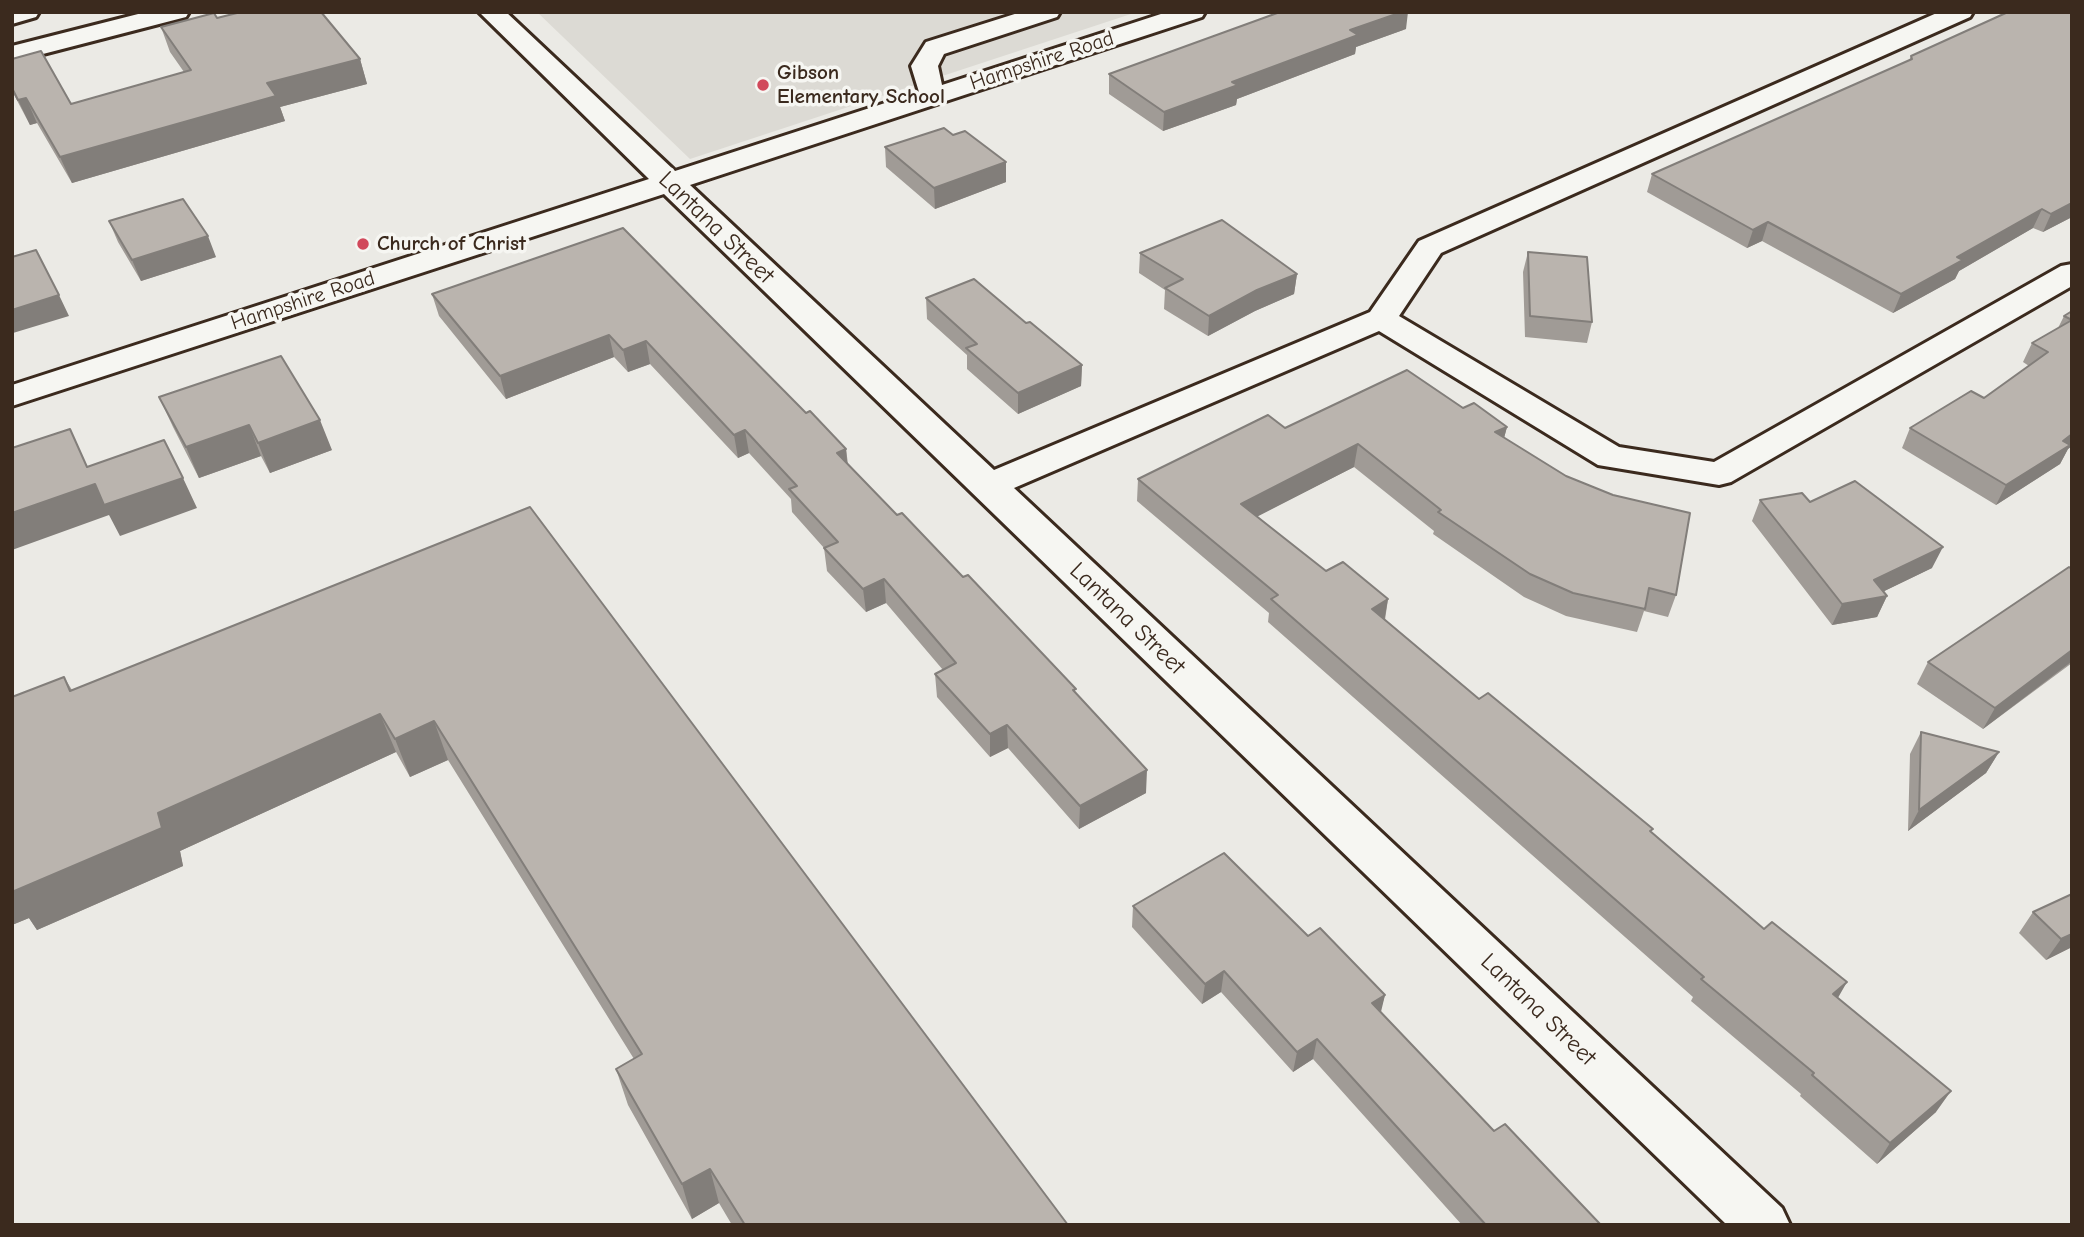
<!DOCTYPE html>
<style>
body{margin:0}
#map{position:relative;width:2084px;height:1237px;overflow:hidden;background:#ebeae5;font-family:"Comic Neue",sans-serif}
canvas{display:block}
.frame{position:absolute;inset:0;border:14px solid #3b2a1e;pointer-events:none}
</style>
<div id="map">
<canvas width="2084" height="1237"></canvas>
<div class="frame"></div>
</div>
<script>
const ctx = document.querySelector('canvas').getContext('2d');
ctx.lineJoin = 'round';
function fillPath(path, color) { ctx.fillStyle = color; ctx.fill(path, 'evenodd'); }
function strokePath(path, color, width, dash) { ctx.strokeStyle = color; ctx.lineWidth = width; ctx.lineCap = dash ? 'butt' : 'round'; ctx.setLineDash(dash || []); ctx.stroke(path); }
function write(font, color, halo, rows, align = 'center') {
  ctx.font = font + ' "Comic Neue",sans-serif'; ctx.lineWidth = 7; ctx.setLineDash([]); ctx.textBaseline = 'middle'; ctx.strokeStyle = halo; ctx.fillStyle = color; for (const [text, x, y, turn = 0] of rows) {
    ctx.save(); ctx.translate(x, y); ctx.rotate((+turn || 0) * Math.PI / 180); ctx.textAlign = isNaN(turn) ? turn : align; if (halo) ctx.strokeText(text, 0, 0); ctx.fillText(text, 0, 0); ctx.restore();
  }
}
const built = new Path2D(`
 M537,12h600l-447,147z`);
const minor = new Path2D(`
 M12,12h27l-3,5 -24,7z
 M146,12h43l-3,5 -174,45v-16z
 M479,12h27l169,159 244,-79 -8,-26 15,-24 95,-30h39l-3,5 -113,37 -6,12 4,19 225,-73h38l-3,5 -512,168 304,285 376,-158 49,-71 520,-229h34l-3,5 -529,236 -42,63 220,131 95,15 347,-196 11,-2v22l-341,196 -12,3 -121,-20 -219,-134 -365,157 768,720 8,17h-63l-1063,-1031 -652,212v-21l637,-206z`);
const wall = new Path2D(`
 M217,18l143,41 7,25 -87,23 5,14 -213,62 -35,-60 -7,2 -18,-34v-32l59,45 113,-32 -14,-20 -9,-25z
 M1406,29l-50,18 -1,7 -118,45 -1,6 -73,26 -54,-37v-20z
 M1911,56l161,161 -29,15 -10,-4 -74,43 -4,8 -62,34 -131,-72 -15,7 -100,-56 5,-18 257,-113z
 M953,135l53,27v20l-71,27 -49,-42 -1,-20z
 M109,221l107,36 -75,24 -23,-39z
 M623,228l183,185 40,36 2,15 49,51 179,178 70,100 -67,36 -71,-81 -18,9 -53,-60 -2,-23 8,-4 -57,-67 -20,9 -39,-41 -3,-23 -32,-36 -1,-13 -42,-46 -11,5 -88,-94 -22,8 -14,-15 -108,42 -67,-83 -7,-22z
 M1528,252l64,70 -5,21 -62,-6 -2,-65z
 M1140,253l157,21 -3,20 -39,17 -47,25 -44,-27 1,-19 -26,-17z
 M926,298l100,25 56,42 -1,21 -63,28 -51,-45v-14l-40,-36z
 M2072,311v135l-4,3 -8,15 -64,41 -94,-57 8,-20 74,-30 45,-32 -6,-4 9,-19 26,-15 6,-12z
 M159,397l173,53 -62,23 -9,-17 -62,22 -26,-51z
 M1463,408l44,19 -3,11 172,157 -8,22 -24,-6 -7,21 -71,-16 -42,-19 -91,-63 1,-3 -80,-64 -97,49 69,55 62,28 -3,21 94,79 172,134 187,165 98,114 -59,52 -77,-68 1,-2 -110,-93 2,-4 -425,-375 1,-9 -132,-112 1,-22 147,-51z
 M1760,500l50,2 122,66 -48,23 3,5 -10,21 -45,8 -80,-104z
 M530,507l538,718h-336l-13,-22 -27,16 -64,-114 -12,-36 18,-10 -186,-299 -38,17 -14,-25 -216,99 3,15 -146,64 -8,-12 -17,7v-228l52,-20 8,13z
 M2072,569v94l-89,66 -66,-45 11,-22z
 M1921,732l78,20 -13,21 -78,58 2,-77z
 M2072,894v53l-26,13 -27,-27 14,-21z
 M1133,906l175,30 77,59 -5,17 114,119 107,94h-139l-149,-166 -20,13 -72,-80 -19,12 -70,-77z`);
const shadedWall = new Path2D(`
 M1402,12h6l-2,17 -50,18 -1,7 -118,45 -1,6 -73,26 1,-19 186,-82z
 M360,59l7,25 -87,23 5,14 -213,62 -12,-26 207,-74z
 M26,98l11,25 -7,2 -12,-25z
 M1006,162v20l-71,27 -1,-21z
 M2072,203v14l-29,15 8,-18z
 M2042,209l-9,19 -74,43 -4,8 -62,34 8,-19 56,-37z
 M1768,222l-6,19 -15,7 6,-18z
 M208,236l8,21 -75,24 -9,-21z
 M1297,274l-3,20 -39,17 -47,25 1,-20 48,-26z
 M59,295l10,21 -56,17 -1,-2v-21z
 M609,335l5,22 -108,42 -6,-23z
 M646,341l4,23 -22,8 -5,-22z
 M1082,365l-1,21 -63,28v-21z
 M320,420l12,30 -62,23 -12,-30z
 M249,425l12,31 -62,22 -13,-31z
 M1507,427l-6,22 -6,-17z
 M745,430l4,23 -11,5 -4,-23z
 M2072,434v12l-4,3 -8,15 -64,41 10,-20z
 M1358,444l-4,23 -115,59 2,-22z
 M846,449l2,23 -11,-19z
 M183,478l14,30 -77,28 -11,-21 -97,35v-37l83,-29z
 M1943,547l-11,21 -64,31 19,-3 -10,21 -45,8 10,-21 32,-24z
 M884,579l2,24 -20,9 -3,-23z
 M1388,599l-4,23 -12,-13z
 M2072,650l-1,12 -88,67 12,-21z
 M380,714l16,38 -216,99 3,15 -146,64 -8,-12 -17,7v-37l146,-75z
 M434,721l14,39 -38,17 -15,-38z
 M1007,725l1,23 -18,9v-23z
 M1999,752l-13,21 -78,58 11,-21z
 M1147,770l-1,23 -67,36 1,-23z
 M2072,934v13l-26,13 15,-21z
 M1224,971l-3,21 -19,12 3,-20z
 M1847,982l-12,21 -2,-9z
 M1385,995l-5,21 -8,-13z
 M1317,1039l-4,20 -20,13 4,-20z
 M1951,1091l-15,21 -59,52 13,-21z
 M710,1169l9,34 -27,16 -10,-35z`);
const building = new Path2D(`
 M241,12h80l39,47 -93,24 9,13 -216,61 -34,-59 -8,2 -6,-12v-29l29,-8 30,53 120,-34 -30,-43 53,-14 3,5z
 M1280,12h122l-52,18 8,5 -126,47 6,3 -74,27 -55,-38z
 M2008,12h64v191l-21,11 -9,-5 -85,48 6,3 -62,34 -133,-72 -15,8 -101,-56 260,-115 -1,-3z
 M944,128l9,7 12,-4 41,31 -72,26 -49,-41z
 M183,199l25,37 -76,24 -23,-39z
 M1222,220l75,54 -40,16 -48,26 -44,-28 18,-9 -43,-26z
 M623,228l183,185 4,-2 36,38 -9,4 60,62 5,-2 61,64 5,-2 108,114 -3,1 74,80 -67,36 -73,-81 -17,9 -55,-60 21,-11 -72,-84 -21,10 -39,-41 14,-6 -49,-53 8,-3 -52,-56 -11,5 -88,-94 -23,9 -14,-15 -109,41 -68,-82z
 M36,250l23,45 -47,15v-53z
 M1528,252l59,5 5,65 -62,-6z
 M974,279l52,44 4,-1 52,43 -64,28 -52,-45 11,-4 -51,-46z
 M2072,311v9l-8,-4z
 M2072,320v114l-9,7 7,4 -64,40 -96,-57 61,-37 13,7 64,-46 -16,-9z
 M281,356l39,64 -62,23 -9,-18 -63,22 -27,-50z
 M1407,370l56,38 11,-5 33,24 -12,5 71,44 47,19 77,18 -14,82 -27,-7 -4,21 -72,-16 -43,-19 -92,-62 3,-2 -83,-66 -117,60 85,67 17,-9 45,37 -16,10 107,90 9,-6 165,136 -3,2 114,98 8,-7 75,60 -14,12 118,97 -61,52 -78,-68 2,-2 -113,-94 3,-2 -433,-378 7,-4 -140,-116 130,-64 17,13z
 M70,429l17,38 77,-27 19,38 -79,27 -9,-21 -83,29v-65z
 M1855,481l88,66 -69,33 13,16 -45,8 -82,-104 42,-7 8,9z
 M530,507l538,718h-323l-35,-56 -28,15 -66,-115 26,-15 -208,-333 -39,18 -15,-25 -222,99 4,15 -150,64v-195l52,-20 6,14z
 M2069,567l3,2v81l-77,58 -67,-46z
 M1921,732l78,20 -80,58z
 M1224,853l84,83 12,-8 65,67 -13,8 122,128 11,-7 96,101h-115l-169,-186 -20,13 -73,-81 -19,13 -72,-78z
 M2072,894v40l-11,5 -28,-27z`);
const markers = [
 [763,85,7,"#d1495b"],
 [363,244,7,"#d1495b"]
];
const farStreetnames = [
 ["Hampshire Road",1042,61,-18],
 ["Hampshire Road",303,301,-18]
];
const farPoinames = [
 ["Gibson",777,73],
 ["Elementary School",777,97],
 ["Church of Christ",377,244]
];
const streetNames = [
 ["Lantana Street",716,228,44],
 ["Lantana Street",1127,619,44],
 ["Lantana Street",1538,1010,44]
];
fillPath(built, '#dcdad4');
strokePath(minor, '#3b2a1e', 6);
fillPath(minor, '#f6f6f2');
fillPath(wall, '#a09b96');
fillPath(shadedWall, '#827e7a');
fillPath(building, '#bab4ae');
strokePath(building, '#827e7a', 2);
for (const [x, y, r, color] of markers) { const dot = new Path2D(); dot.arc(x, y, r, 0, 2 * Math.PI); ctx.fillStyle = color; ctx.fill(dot); strokePath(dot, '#f6f6f2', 2.5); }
write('21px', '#3b2a1e', '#f6f6f2', farStreetnames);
write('bold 21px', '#3b2a1e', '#f6f6f2', farPoinames, 'left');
write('24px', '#3b2a1e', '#f6f6f2', streetNames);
</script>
